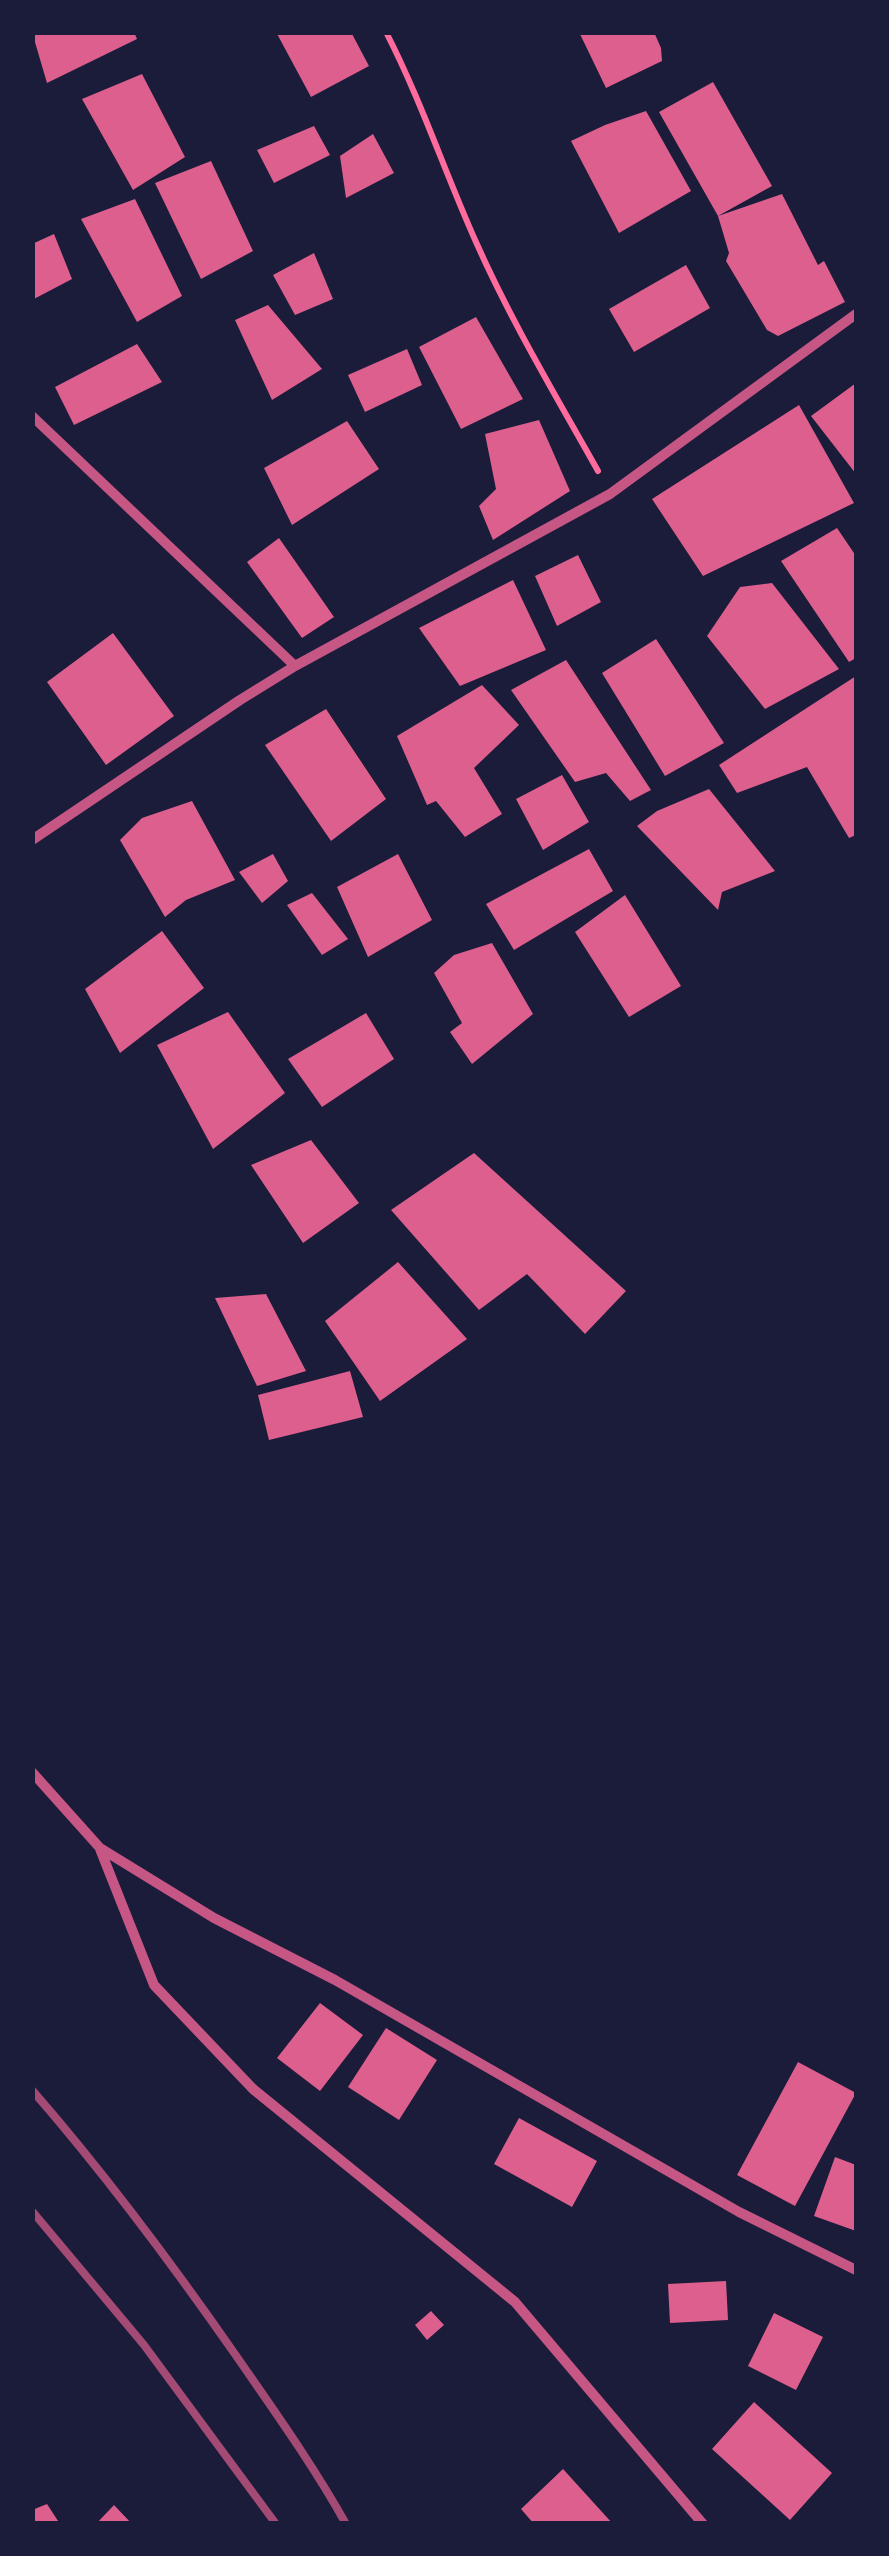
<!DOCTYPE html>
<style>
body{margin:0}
#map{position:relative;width:889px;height:2556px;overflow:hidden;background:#1b1b3a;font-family:Commissioner,sans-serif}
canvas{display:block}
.frame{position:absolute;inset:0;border:35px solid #1b1b3a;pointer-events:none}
</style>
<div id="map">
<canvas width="889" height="2556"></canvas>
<div class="frame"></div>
</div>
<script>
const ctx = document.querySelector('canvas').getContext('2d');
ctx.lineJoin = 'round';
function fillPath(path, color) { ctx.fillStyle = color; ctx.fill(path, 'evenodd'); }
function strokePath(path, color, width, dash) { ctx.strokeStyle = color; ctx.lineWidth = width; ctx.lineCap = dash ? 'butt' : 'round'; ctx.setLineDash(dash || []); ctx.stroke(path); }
const building = new Path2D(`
 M32,32h102l3,7 -90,44z
 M276,32h75l18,34 -58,31z
 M579,32h75l7,16 1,13 -56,27z
 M142,74l43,83 -52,33 -51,-91z
 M713,82l59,104 -54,30 64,-22 36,71 6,-4 21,41 -67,34 -11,-6 -41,-69 3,-8 -11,-37 -59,-104z
 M646,111l45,80 -72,42 -48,-92 34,-16z
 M314,126l16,29 -56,28 -17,-33z
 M373,134l21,39 -48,25 -6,-42z
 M211,161l42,90 -52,28 -46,-96z
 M135,199l47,97 -45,26 -56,-103z
 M54,234l18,45 -40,21v-56z
 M314,253l19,46 -38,16 -22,-40z
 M686,265l24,43 -76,44 -25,-43z
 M268,305l54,64 -50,31 -37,-80z
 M476,317l47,82 -62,30 -42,-82z
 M137,344l25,38 -88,43 -19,-38z
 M407,349l15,36 -57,27 -17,-37z
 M856,383v91l-45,-58z
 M799,405l55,98 -151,73 -51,-77z
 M539,420l31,71 -77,49 -14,-34 17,-17 -11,-55z
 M347,421l32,48 -87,56 -28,-57z
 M837,528l19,28v102l-7,4 -68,-101z
 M279,538l55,79 -32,21 -55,-76z
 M578,555l23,47 -44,24 -22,-50z
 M513,580l33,70 -86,36 -41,-58z
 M772,583l67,86 -74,40 -58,-73 33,-49z
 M113,633l61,83 -68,49 -59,-83z
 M656,639l68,104 -59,33 -63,-103z
 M566,660l85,130 -21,11 -24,-28 -31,9 -64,-92z
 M856,676v159l-7,3 -42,-71 -70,26 -18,-28z
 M482,685l37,40 -45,43 28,46 -37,23 -29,-36 -9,4 -30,-69z
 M326,709l60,90 -55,42 -66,-96z
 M562,775l27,47 -46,28 -27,-51z
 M709,789l66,82 -53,21 -4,18 -81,-84 20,-15z
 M192,801l43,79 -49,20 -21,17 -45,-77 22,-22z
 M589,849l24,42 -99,59 -28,-46z
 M273,854l15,27 -26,22 -23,-31z
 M398,854l34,66 -64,37 -31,-70z
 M312,893l36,46 -26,16 -35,-50z
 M625,895l56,91 -52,31 -54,-85z
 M162,931l42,57 -84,65 -35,-64z
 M492,943l41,71 -61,50 -22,-32 12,-9 -28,-50 20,-18z
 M228,1012l57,81 -72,56 -56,-104z
 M366,1013l28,46 -72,48 -34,-48z
 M311,1140l48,63 -56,40 -52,-78z
 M474,1153l152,138 -41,43 -58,-60 -48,36 -88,-100z
 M398,1262l69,77 -87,62 -55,-80z
 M266,1294l40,77 -49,15 -42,-88z
 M350,1371l13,46 -94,23 -11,-45z
 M320,2003l43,32 -43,56 -43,-33z
 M386,2028l51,32 -38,60 -51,-33z
 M798,2062l58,31 -61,113 -58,-31z
 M519,2118l78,43 -25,46 -78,-43z
 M835,2157l21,8v66l-42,-15z
 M726,2281l2,39 -58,3 -2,-39z
 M431,2311l13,14 -17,15 -12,-15z
 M774,2313l49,24 -27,53 -48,-24z
 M754,2402l78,71 -42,47 -78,-71z
 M563,2469l50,55h-79l-13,-15z
 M47,2504l13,20h-28v-14z
 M114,2505l18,19h-36z`);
const path = new Path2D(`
 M386,32c35,68 59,141 90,210 35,79 80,154 122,229`);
const minor = new Path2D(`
 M32,416l263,250
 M32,840l208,-140 55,-34 315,-172 246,-180
 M32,1772l68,76 114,70 121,62 404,232 117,58
 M100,1849l54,136 99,104 262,213 188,222`);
const rail = new Path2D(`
 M32,2090c74,85 141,175 205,267 38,55 76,108 109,167
 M32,2211l112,134 132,179`);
fillPath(building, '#dd5f8e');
strokePath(path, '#ff6b9d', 6);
strokePath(minor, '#c65784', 10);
strokePath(rail, '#a44b75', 8);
</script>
